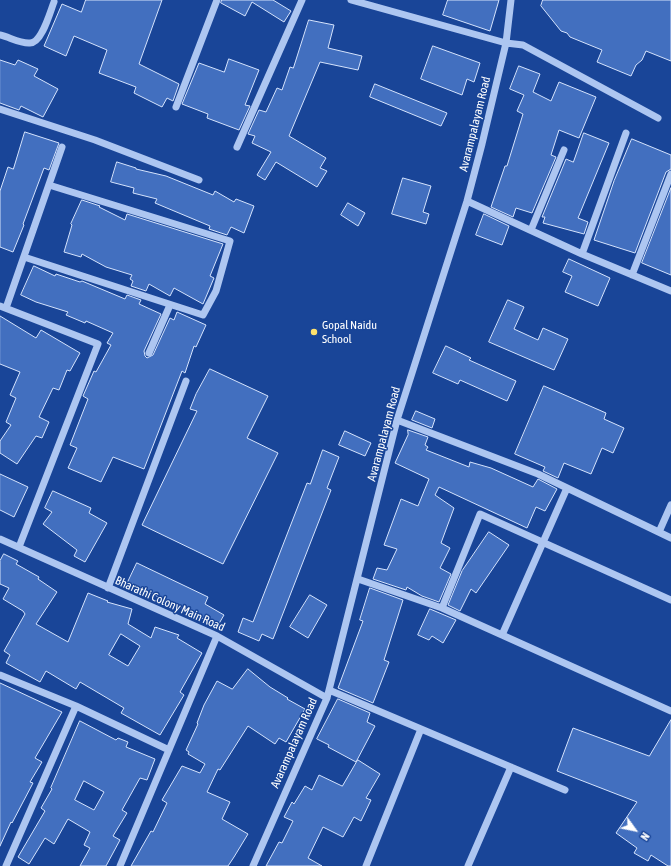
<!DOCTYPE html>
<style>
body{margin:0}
#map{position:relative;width:671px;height:866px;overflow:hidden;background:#194598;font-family:"Asap Condensed",sans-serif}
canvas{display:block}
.north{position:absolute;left:615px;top:810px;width:40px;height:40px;-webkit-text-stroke:3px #194598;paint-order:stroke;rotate:123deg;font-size:11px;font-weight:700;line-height:16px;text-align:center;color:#fff}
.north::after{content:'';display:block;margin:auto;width:14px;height:18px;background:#fff;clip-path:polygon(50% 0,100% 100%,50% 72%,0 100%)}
</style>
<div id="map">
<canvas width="671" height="866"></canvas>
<div class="north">N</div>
</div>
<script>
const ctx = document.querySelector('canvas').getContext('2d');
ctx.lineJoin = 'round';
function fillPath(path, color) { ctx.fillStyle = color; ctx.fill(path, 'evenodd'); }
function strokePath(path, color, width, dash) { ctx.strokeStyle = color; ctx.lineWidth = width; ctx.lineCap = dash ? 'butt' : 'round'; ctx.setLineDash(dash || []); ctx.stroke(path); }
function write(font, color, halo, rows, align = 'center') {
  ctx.font = font + ' "Asap Condensed",sans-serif'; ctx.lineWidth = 3; ctx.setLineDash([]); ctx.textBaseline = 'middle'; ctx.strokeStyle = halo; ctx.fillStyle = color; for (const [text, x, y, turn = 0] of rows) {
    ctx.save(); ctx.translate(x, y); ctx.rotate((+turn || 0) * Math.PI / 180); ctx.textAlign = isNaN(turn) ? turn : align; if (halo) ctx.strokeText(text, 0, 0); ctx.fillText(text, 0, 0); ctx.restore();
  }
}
const building = new Path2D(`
 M86,0h76l-23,64 40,20 -6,17 -6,-3 -5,9 -28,-14 2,-6 -37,-14 8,-23 -33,-14 -8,20 -22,-10 18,-42 19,8z
 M222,0h51l18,11 -7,11 -32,-20 -7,14 -24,-13z
 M448,0h51l-9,31 -47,-16z
 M543,0h128v61l-25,-10 -4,9 -6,5 -5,11 -34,-14 5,-12 -32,-13 -3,-4 -6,-2 -20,-25z
 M309,20l25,5 -6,23 34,8 -4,14 -38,-8 -31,74 37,22 -6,10 7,3 -10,16 -41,-25 -11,18 -8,-5 14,-23 -19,-9 3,-7 -7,-2 11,-24 7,2 11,-24 5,2 8,-23 3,1z
 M433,46l47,17 -6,19 -7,-3 -5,16 -41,-16z
 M229,59l30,11 -14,35 5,1 -11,24 -32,-12 1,-4 -26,-10 17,-41 25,9z
 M0,60l15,5 3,-5 20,9 -4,7 24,13 -15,28 -22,-11 -2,4 -19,-7z
 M519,66l21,8 -7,18 18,9 8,-19 37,15 -17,41 -20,-8 -8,25 5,2 -24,56 -16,-5 -3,9 -22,-10 14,-41h2l16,-52 -6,-3 7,-16 -14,-6z
 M375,84l72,29 -6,13 -71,-29z
 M25,132l34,11 -10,27 -5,-2 -21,56 1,1 -11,27 -13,-5v-56l8,-24 5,2z
 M584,133l25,10 -31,75 10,4 -4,12 -41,-11 2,-6h-3l24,-58 7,3z
 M632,139l39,16v14l-5,3 -31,81 -41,-13 20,-59z
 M117,162l19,6v1l30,7 47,19 2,-4 19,11 2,-3 18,7 -10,27 -13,-6 -4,8 -18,-6 1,-3 -55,-23 2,-4 -24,-6 1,-5 -23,-6z
 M403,178l28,8 -8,26 6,2 -3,10 -34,-10z
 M671,188v87l-29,-12z
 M82,200l18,6 -1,1 26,13 2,-6 96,30 -13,32 4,2 -11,26 -29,-16 -4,8 -21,-12 -3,7 -15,-5 2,-5 -3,-2 2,-4 -26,-8 -24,-13 -1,3 -17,-5 8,-27 -1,-1z
 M348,203l17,10 -7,13 -17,-11z
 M484,214l25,12 -7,19 -26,-10z
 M569,259l41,19 -12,28 -33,-14 7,-16 -9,-4z
 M34,266l21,10 1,-2 24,8 2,-1 43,18 2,-4 14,5 -2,4 22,10 -17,37 1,5 2,2 6,-3 17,-37 4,2 3,-8 29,13 -10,22 -2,-1 -9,27 -3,-2 -38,98 -31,-12 -12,25 -33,-14 9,-20 -7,-3 18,-46 -5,-3 11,-25 2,1 15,-27 -4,-2 6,-10 -27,-12 -1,2 -19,-8 2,-3 -32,-10 -15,-7z
 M508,300l16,7 -10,22 24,11 5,-12 25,11 -14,31 -65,-28z
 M0,316l36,22 5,-8 39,23 -10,18 -3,-1 -8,20 -6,-2 -14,29 10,5 -7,16 -6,-2 -19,28 -17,-11v-12l11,-16 -5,-3 10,-24 -6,-3 10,-23 -20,-8z
 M446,346l25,12 -2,2 47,21 -9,20 -47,-21 -2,4 -25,-11z
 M210,369l58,27 -21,42 31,15 -55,111 -81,-39 55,-114 -7,-2 6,-15z
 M544,386l62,27 -2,6 20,9 -11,25 -11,-5 -11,26 -27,-11 -6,15 -15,-7 2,-4 -30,-13z
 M416,411l19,8 -3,9 -20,-8z
 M408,430l20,7 -3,8 3,2 -2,3 43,17 1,-5 21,6 42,19 5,-8 19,10 -12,22 -9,-4 -9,21 -88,-41 -4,8 19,13 -13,35 9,5 -10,20 11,6 -12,28 -17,-6 -15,-9 -1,3 -33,-11 4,-11 10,2 10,-21 -13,-4 17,-46 17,7 11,-27 -34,-16 13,-28z
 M345,431l26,12 -6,13 -26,-11z
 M323,450l16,7 -12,31 4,2 -58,149 -11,-5 -3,7 -21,-9 5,-14 10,4 54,-139 3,1z
 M0,474l28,13 -14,30 -14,-7z
 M53,491l38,17 -2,5 18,10 -22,39 -11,-6 3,-6 -34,-26 9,-12 -7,-4z
 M489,532l20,13 -33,48 -5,-4 -11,22 -12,-6 14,-34z
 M4,554l14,7 -2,3 23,13 -1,2 19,13 -21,32 32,18 20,-49 20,8 -1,1 25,7 -4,15 23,14 4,-11 24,8 -2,3 25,15 -22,39 4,3 -24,40 -39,-22 3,-5 -44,-26 -4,7 -30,-18 -6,11 -34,-19 4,-8 -6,-4 21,-37 -2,-3 -20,-12 6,-11 -9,-4v-23zM121,634l19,12 -12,20 -19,-11z
 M137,563l71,34 -3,7 19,11 -7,12 -9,-6 -80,-39z
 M370,588l33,12 -19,60 5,2 -16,41 -35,-15 25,-67 -3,-1z
 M310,595l17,10 -19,33 -18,-11z
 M430,609l26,11 -13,23 -11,-7 -3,4 -11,-5z
 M248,669l22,18 18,11 -1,1 18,10 -19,33 -7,-4 -4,6 -27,-18 -28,44 -2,-1 -11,23 23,10 -8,17 26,15 -14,23 -6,9h-97l20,-35 2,1 14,-29 -5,-3 20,-34 18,7 5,-9 -17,-10 1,-2 -3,-2 12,-26 -1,-1 7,-18 13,-24 15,8z
 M0,683l62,29 -27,46 7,4 -12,20 3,1 -21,40 -1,-1 -11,24z
 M338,699l32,14 -3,9 8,4 -19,36 -28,-15 1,-2 -12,-6z
 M671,720v146h-3l-17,-11 -3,6 -14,-8 3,-5 -21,-15 21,-31 -80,-31 16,-43 76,28z
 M80,721l36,19 2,-2 10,4 -2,5 29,12 -8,21 -7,-2 -18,32 5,3 -14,23 7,4 -14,26h-26l10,-18 -6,-3 6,-13 -22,-13 -14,25 -9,-6 -16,26 -11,-7 27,-46 -4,-3 11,-19 -1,-1zM84,781l20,11 -10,18 -19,-10z
 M358,760l22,14 -14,24 5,2 -10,21 -7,-4 -11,20 -20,-10 -15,31 14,8h-56l13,-24 3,1 11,-22 -9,-4 8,-15 2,2 11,-18 7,4 7,-15 23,11z`);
const minor = new Path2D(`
 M351,0l155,43 17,2 135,73
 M0,35c9,2 21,9 30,8 12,0 20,-31 24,-41
 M176,107l41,-107
 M0,109l95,31 104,40
 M237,147l65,-147
 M467,201l115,53 89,37
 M531,230l33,-80
 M582,254l44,-121
 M24,257l179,58 13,-24 14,-50 -181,-56
 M632,275l39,-101
 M0,306l98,38 -79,203
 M6,308l56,-161
 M149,353l21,-48
 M397,420l141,54 133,64
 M659,532l12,-27
 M0,539l217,97 110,62
 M358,579l84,29 229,103
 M108,588l78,-207
 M442,608l38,-94 191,86
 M502,635l65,-147
 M0,675l76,31 93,44
 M329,690l236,100
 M6,866l70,-160
 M120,866l97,-230
 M253,866l74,-168 70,-278 70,-219 15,-57 24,-101 5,-43
 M366,866l55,-137
 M468,866l43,-99`);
const markers = [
 [314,332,4,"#ffe26d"]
];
const streetNames = [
 ["Avarampalayam Road",475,124,-76],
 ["Avarampalayam Road",384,434,-75],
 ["Bharathi Colony Main Road",170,604,24],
 ["Avarampalayam Road",294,743,-66]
];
const poiNames = [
 ["Gopal Naidu",322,325],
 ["School",322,339]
];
fillPath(building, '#426fbf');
strokePath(building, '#d5e3fc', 1);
strokePath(minor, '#adc6f1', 7);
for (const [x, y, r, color] of markers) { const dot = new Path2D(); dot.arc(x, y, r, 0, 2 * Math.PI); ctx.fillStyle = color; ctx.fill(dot); strokePath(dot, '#194598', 1.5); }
write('12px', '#fff', '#194598', streetNames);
write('12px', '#fff', '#194598', poiNames, 'left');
</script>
